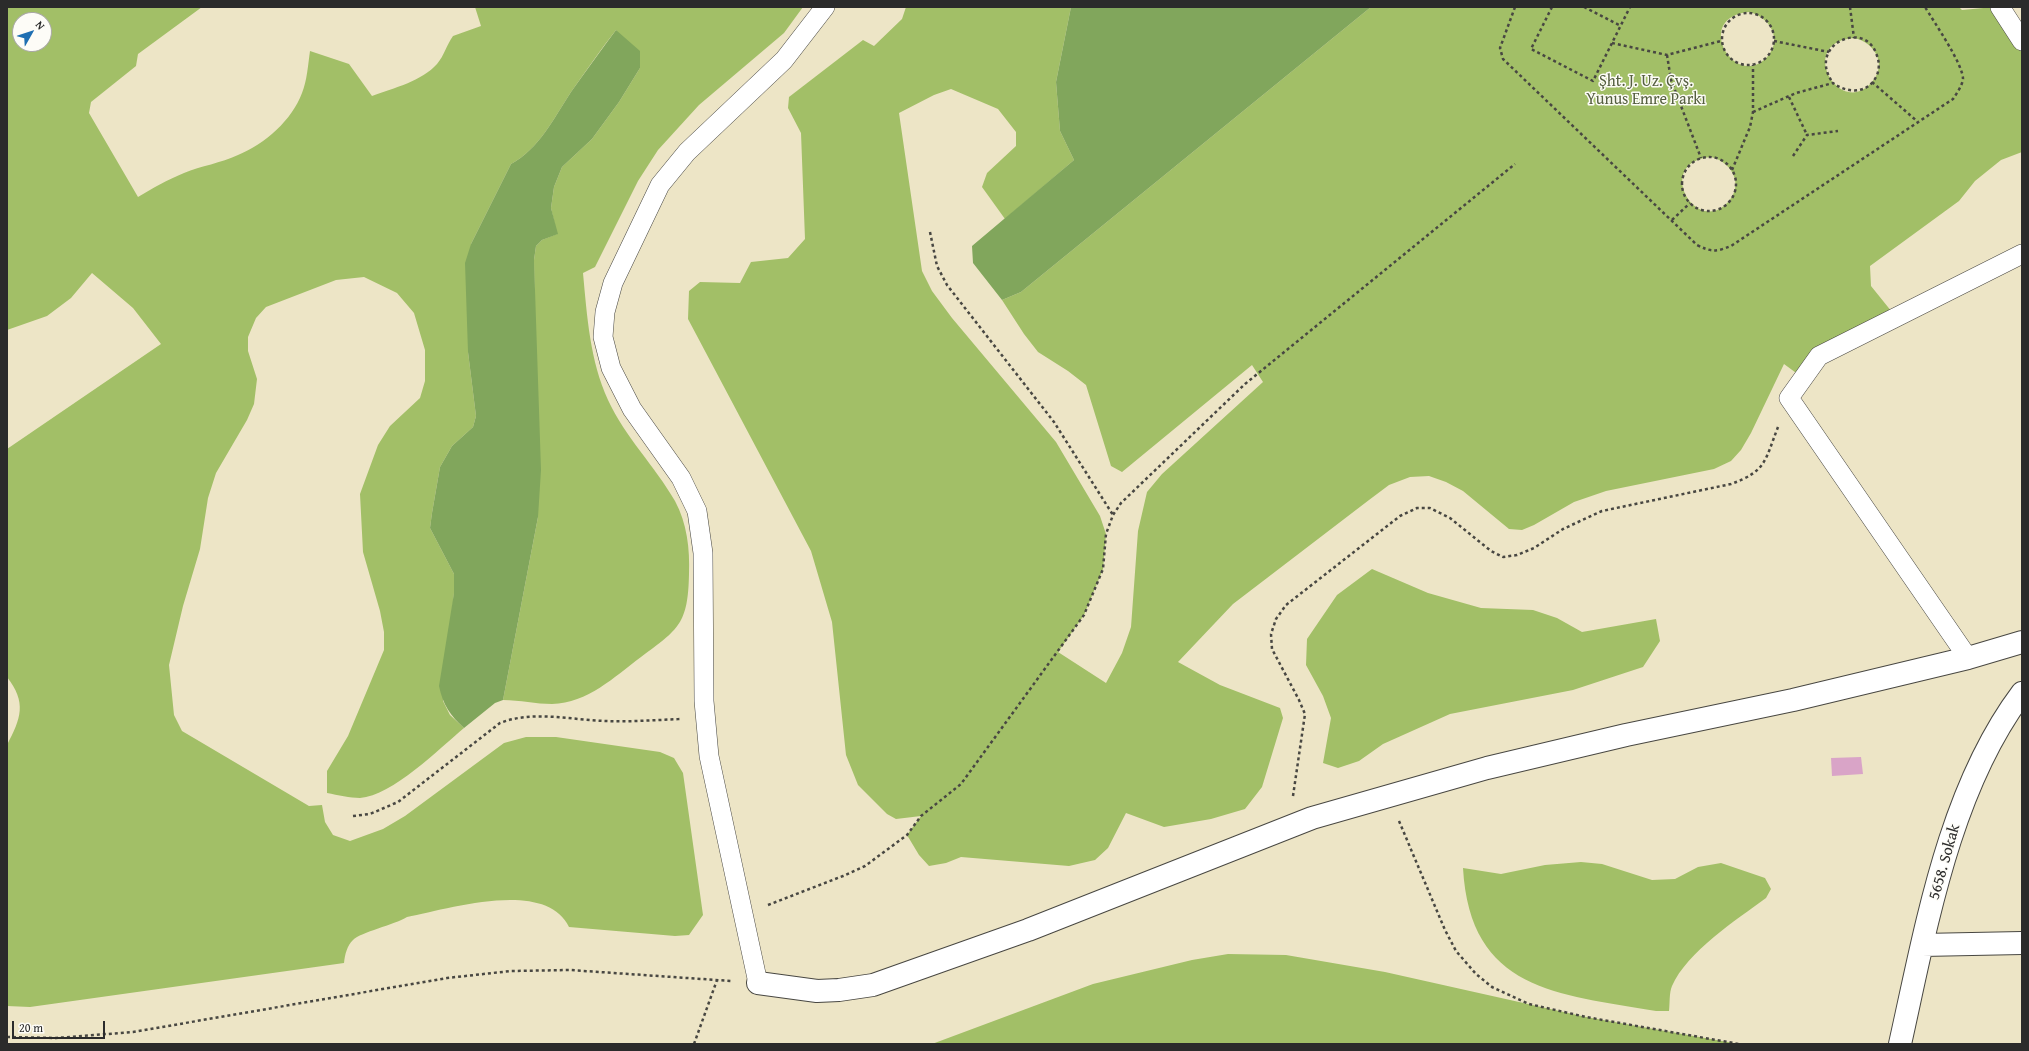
<!DOCTYPE html>
<meta charset="utf-8">
<style>
body{margin:0}
#map{position:relative;width:2029px;height:1051px;overflow:hidden;background:#ede5c6;font-family:"Gentium Book Plus",serif}
canvas{display:block}
.frame{position:absolute;inset:0;border:8px solid #2b2b2b;pointer-events:none}
.north{position:absolute;left:12px;top:12px;width:40px;height:40px;box-sizing:border-box;background:#fdfcf7;border:1px solid #a9a8a5;border-radius:50%;rotate:51deg;font-size:11px;font-weight:700;line-height:16px;text-align:center;color:#2b2b2b}
.north::after{content:'';display:block;margin:auto;width:14px;height:18px;background:#1f6fb2;clip-path:polygon(50% 0,100% 100%,50% 72%,0 100%)}
.scale{position:absolute;left:12px;top:1021px;width:93px;height:18px;box-sizing:border-box;border:2px solid #2b2b2b;border-top:0;padding-left:5px;font-size:12px;line-height:14px;white-space:nowrap;color:#2b2b2b;-webkit-text-stroke:3px #fdfcf7;paint-order:stroke}
</style>
<div id="map">
<canvas width="2029" height="1051"></canvas>
<div class="frame"></div>
<div class="north">N</div>
<div class="scale">20 m</div>
</div>
<script>
const ctx = document.querySelector('canvas').getContext('2d');
ctx.lineJoin = 'round';
function fillPath(path, color) { ctx.fillStyle = color; ctx.fill(path, 'evenodd'); }
function strokePath(path, color, width, dash) { ctx.strokeStyle = color; ctx.lineWidth = width; ctx.lineCap = dash ? 'butt' : 'round'; ctx.setLineDash(dash || []); ctx.stroke(path); }
function write(font, color, halo, rows, align = 'center') {
  ctx.font = font + ' "Gentium Book Plus",serif'; ctx.lineWidth = 3; ctx.setLineDash([]); ctx.textBaseline = 'middle'; ctx.strokeStyle = halo; ctx.fillStyle = color; for (const [text, x, y, turn = 0] of rows) {
    ctx.save(); ctx.translate(x, y); ctx.rotate((+turn || 0) * Math.PI / 180); ctx.textAlign = isNaN(turn) ? turn : align; if (halo) ctx.strokeText(text, 0, 0); ctx.fillText(text, 0, 0); ctx.restore();
  }
}
const green = new Path2D(`
 M7,7h195l-64,47 -2,12 -45,36 -2,11 49,84c15,-9 29,-17 46,-24 17,-7 37,-10 54,-18 27,-11 54,-35 64,-62 5,-12 6,-28 8,-42l39,13 23,32c22,-8 50,-15 65,-32 7,-8 10,-20 16,-28l28,-10 -6,-19h328l-19,26 -85,72 -41,45 -20,31 -43,86 -12,6c4,43 7,88 25,127 17,37 47,66 67,101 12,22 15,48 14,73 -1,50 -10,55 -48,83 -27,20 -53,46 -89,47 -16,0 -32,-4 -49,-4l35,-183 -4,-257 2,-14 6,-6 15,-6 -6,-26 3,-21 8,-20 30,-28 27,-37 21,-34 -24,-38c-16,20 -30,41 -45,62 -17,26 -32,57 -60,72l-40,80 -3,108 8,64 -3,11 -21,19 -12,21 -8,46 -2,15 24,46v19l-11,108 7,14 14,13c-24,20 -72,68 -104,70 -10,0 -22,-3 -33,-5v-22l21,-35 36,-86v-18l-4,-21 -17,-59 -3,-58 18,-49 12,-19 30,-28 5,-17v-31l-11,-37 -17,-20 -33,-16 -28,3 -70,27 -10,11 -8,19v14l9,28 -3,25 -7,16 -31,53 -8,25 -8,51 -17,57 -14,59 5,50 8,16 127,75 13,-1 3,17 8,13 17,6 33,-12 22,-13 99,-73 22,-6h30l104,15 14,6 9,15 20,142 -14,20 -14,1 -106,-9c-23,-49 -121,-18 -162,-10 -13,8 -46,15 -54,23 -6,6 -8,14 -9,23l-314,44 -23,-1v-261c14,-27 20,-42 0,-68v-228l154,-105 -28,-36 -41,-35 -21,25 -24,18 -40,14zM20,20h24v24h-24z
 M906,7h165l-15,75 4,49 14,29 -69,59 -23,-32 5,-14 29,-27v-14l-18,-23 -47,-20 -17,6 -35,18 23,158 10,20 20,27 104,124 44,74 6,18 -3,35 -19,46 -26,37 48,31 16,-30 9,-26 7,-96 9,-39 15,-18 101,-92 -11,-17 -130,107 -11,-6 -25,-81 -18,-14 -30,-19 -14,-18 -22,-34 19,-8 350,-285h588l3,3 32,-3 28,34v111l-21,8 -26,21 -16,20 -89,65 1,20 25,31 -93,61 -19,-14 -33,69 -10,17 -10,11 -17,8 -108,22 -32,11 -40,23 -12,5 -13,-1 -46,-38 -17,-9 -17,-6 -19,1 -21,8 -20,15 -136,104 -55,58 42,23 60,23 3,10 -21,69 -17,22 -34,10 -47,8 -38,-14 -18,35 -13,12 -26,6 -108,-9 -15,6 -17,3 -10,-11 -12,-20 14,-19 -25,3 -9,-5 -29,-29 -12,-30 -14,-133 -21,-71 -123,-232 1,-28 11,-9 40,1 11,-21 37,-4 17,-19 -4,-106 -13,-25 1,-11 74,-57 11,6 28,-27zM1749,12c20,5 34,26 19,44 -32,37 -77,-39 -19,-44zM1854,38c20,4 34,26 18,44 -32,38 -77,-40 -18,-44zM1711,157c20,5 33,26 18,44 -32,38 -77,-39 -18,-44z
 M1372,569l56,24 53,15 52,2 24,8 25,14 74,-13 4,22 -17,26 -70,23 -123,24 -67,30 -24,17 -21,7 -15,-5 8,-45 -8,-22 -17,-31 1,-26 30,-44z
 M1581,862l21,2 50,16 23,-1 23,-12 23,-4 44,15 6,11 -5,9c-30,22 -79,54 -94,88 -3,7 -2,17 -3,25h-13c-99,-17 -186,-20 -193,-143l38,6 44,-9z
 M1228,954l58,1 99,17 201,45 153,27h-807l161,-60 99,-24z`);
const forest = new Path2D(`
 M1071,7h300l-350,285 -19,8 -29,-37 -1,-17 102,-86 -14,-29 -4,-49z
 M616,30l24,21v17l-21,34 -27,37 -30,28 -8,20 -3,21 7,26 -16,6 -6,6 -2,14 7,210 -3,47 -35,183 -8,3 -31,25c-14,-13 -21,-23 -25,-42l15,-93v-19l-24,-46 2,-15 8,-46 12,-21 21,-19 3,-11 -8,-64 -3,-89 6,-19 40,-80c28,-15 43,-46 60,-72 15,-21 30,-42 45,-62z`);
const building = new Path2D(`
 M1861,757l2,17 -31,2 -1,-18z`);
const path = new Path2D(`
 M1515,7l-15,41 3,11 194,186c14,7 19,7 34,1l222,-147c4,-6 9,-13 10,-20 0,-15 -29,-57 -38,-72
 M1552,7l-21,42 62,32 37,-74
 M1584,7l37,19
 M1850,7l4,31
 M1722 39a26 26 0 1 1 52 0a26 26 0 1 1-52 0Z
 M1774,41l55,11
 M1612,43l55,12 54,-14
 M1667,55l4,25 30,78
 M1872,82l46,40
 M1789,97l18,38
 M1753,112l43,-19 37,-10c15,11 36,11 44,-8 3,-8 2,-15 -1,-22 -13,-34 -70,-7 -43,30
 M1793,156l14,-21 31,-4
 M1682 184a27 27 0 1 1 54 0a27 27 0 1 1-54 0Z
 M1732,170l18,-43 3,-15v-47
 M1672,220l18,-17
 M930,232l7,34 10,19 107,137 59,93
 M1293,796l12,-82 -6,-14 -27,-51 -1,-15 5,-15 10,-14 114,-89 17,-8h13l20,10 41,33 12,6 14,-2 17,-7 29,-19 39,-18 129,-27c36,-13 34,-24 47,-57
 M353,816l17,-2 28,-12 102,-79c33,-13 71,-3 106,-2 25,1 50,-1 75,-2
 M1399,821l46,109 11,21 20,23 16,13 37,17 57,13 153,27
 M768,905l75,-29 22,-10 42,-31 14,-19 40,-32 123,-169 19,-46 3,-35 7,-19 8,-12 124,-119 270,-220
 M7,1037l49,1 77,-6 314,-54 64,-7 59,-1 161,11
 M694,1044l23,-64`);
const service = new Path2D(`
 M2000,7l22,34
 M1968,658l-179,-260 30,-42 203,-102
 M758,983l-49,-227 -5,-55 -1,-148 -6,-42 -16,-33 -49,-69 -21,-41 -8,-31 2,-25 8,-29 47,-98 27,-33 97,-92 41,-53`);
const minor = new Path2D(`
 M1922,945l100,-2
 M758,983l59,8 22,-1 34,-5 155,-55 284,-112 175,-50 139,-33 167,-35 175,-42 54,-16
 M1900,1044c26,-116 49,-254 122,-351`);
const parkNames = [
 ["Şht. J. Uz. Çvş.",1646,82],
 ["Yunus Emre Parkı",1646,100]
];
const streetNames = [
 ["5658. Sokak",1945,862,-74]
];
fillPath(green, '#a2bf67');
fillPath(forest, '#81a65c');
fillPath(building, '#d9a4c7');
strokePath(service, '#484742', 20);
strokePath(minor, '#484742', 24);
strokePath(path, '#484742', 2.5, [3, 3]);
strokePath(service, '#fff', 19);
strokePath(minor, '#fff', 22);
write('16px', '#555f40', '#fdfcf7', parkNames);
write('16px', '#2b2b2b', '#fdfcf7', streetNames);
</script>
